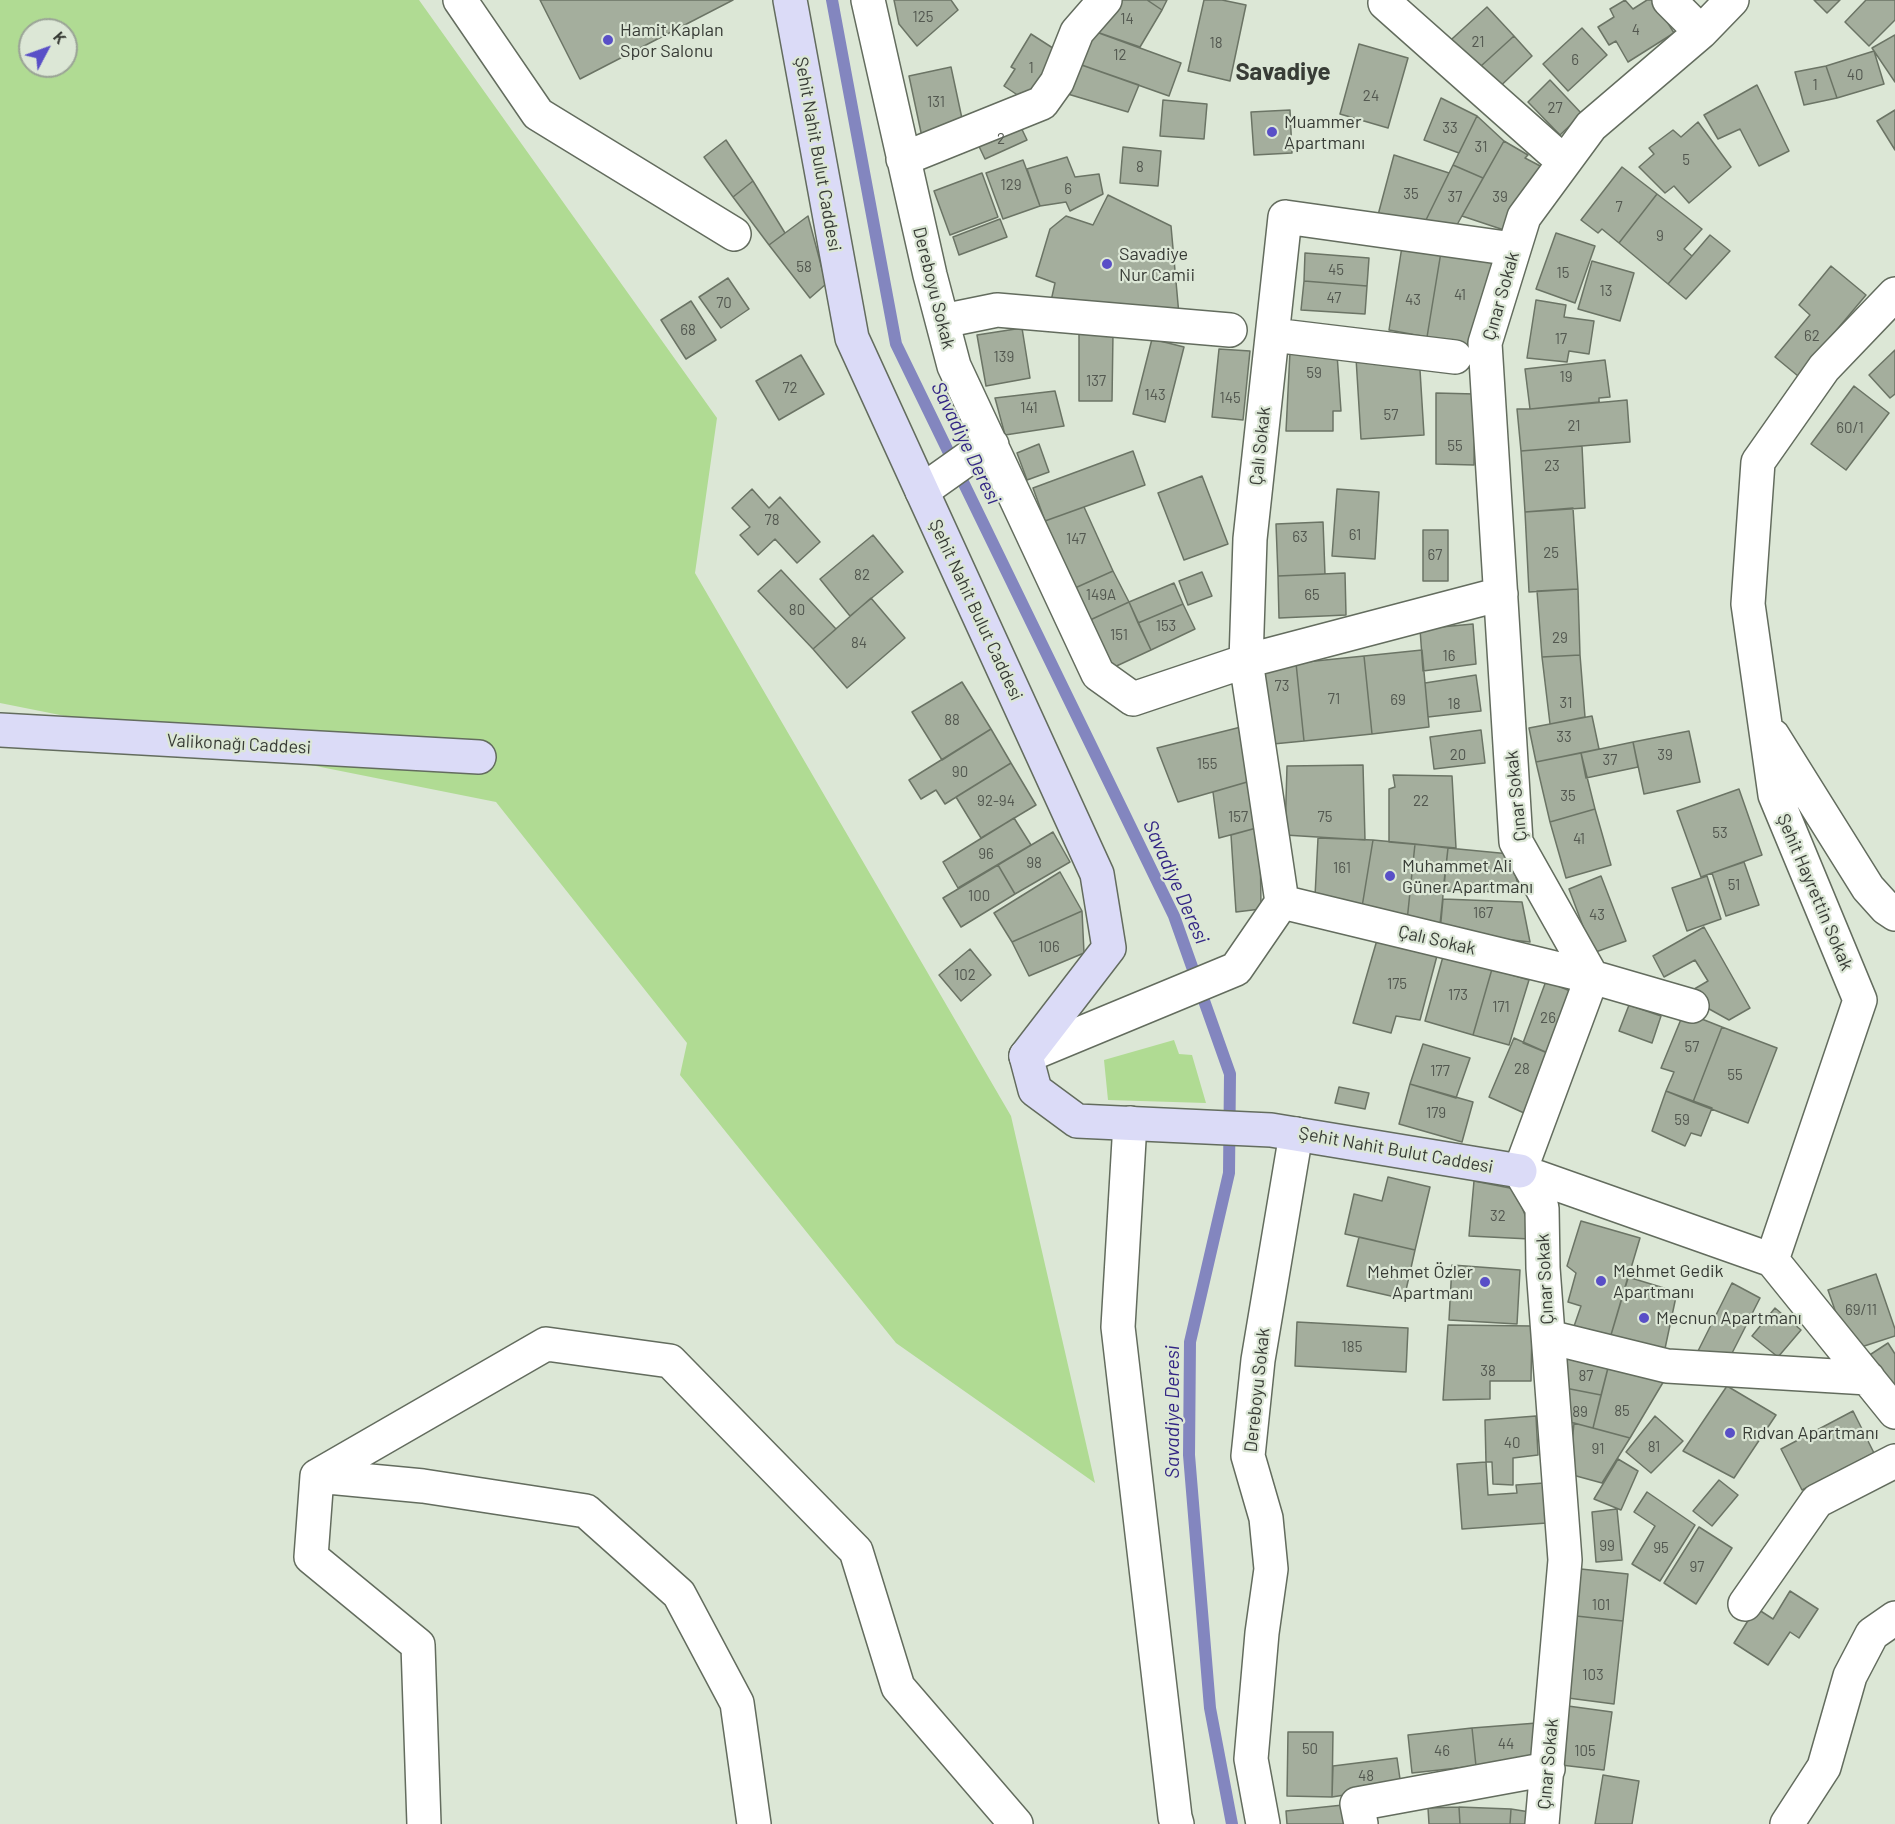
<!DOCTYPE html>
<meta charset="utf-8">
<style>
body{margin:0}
#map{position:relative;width:1895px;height:1824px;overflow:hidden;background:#dce7d6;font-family:Barlow,sans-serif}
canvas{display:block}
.north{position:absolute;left:18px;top:18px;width:60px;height:60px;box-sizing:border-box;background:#dce7d6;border:2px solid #9aa396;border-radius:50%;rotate:49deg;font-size:16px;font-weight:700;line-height:24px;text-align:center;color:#383c36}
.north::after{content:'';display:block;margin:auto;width:21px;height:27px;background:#594fc7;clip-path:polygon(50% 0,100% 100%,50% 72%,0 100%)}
</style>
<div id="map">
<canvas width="1895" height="1824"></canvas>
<div class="north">K</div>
</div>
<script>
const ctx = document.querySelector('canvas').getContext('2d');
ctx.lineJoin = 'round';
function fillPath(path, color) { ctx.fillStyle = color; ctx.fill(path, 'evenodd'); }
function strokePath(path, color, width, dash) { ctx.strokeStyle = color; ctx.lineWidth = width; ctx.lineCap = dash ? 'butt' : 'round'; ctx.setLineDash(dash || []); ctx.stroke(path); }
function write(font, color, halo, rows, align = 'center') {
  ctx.font = font + ' Barlow,sans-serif'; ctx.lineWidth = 4.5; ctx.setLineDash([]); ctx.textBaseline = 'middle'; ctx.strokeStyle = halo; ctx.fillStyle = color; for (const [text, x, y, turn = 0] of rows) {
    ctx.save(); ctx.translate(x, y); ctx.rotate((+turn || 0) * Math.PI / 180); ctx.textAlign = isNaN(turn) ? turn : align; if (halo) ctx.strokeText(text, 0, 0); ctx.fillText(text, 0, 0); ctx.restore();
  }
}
const green = new Path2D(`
 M0,0h419l298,418 -22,155 316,543 84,367 -199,-140 -216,-268 7,-32 -191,-241 -496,-99zM30,30h36v36h-36z
 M1174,1040l5,14 13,1 14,48 -98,-3 -4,-40z`);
const stream = new Path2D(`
 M832,0l64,344 278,572 56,158 -1,99 -39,169 -1,113 21,253 22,116`);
const building = new Path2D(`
 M540,0h193l-153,79z
 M894,0h57l7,10 -41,36 -18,-22z
 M1116,0h31l15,10 -22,37 -52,-18z
 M1147,0h20l-5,10z
 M1204,0h18l24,5 -16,76 -42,-10z
 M1625,0l8,9 14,-9h7l20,33 -46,29 -12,-21 -7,4 -11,-18 16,-10 -4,-8z
 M1814,0h26l-13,13z
 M1866,0h29v20l-26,26 -24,-24z
 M1487,7l27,29 -44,40 -28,-28z
 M1582,28l25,27 -39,36 -25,-27z
 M1088,29l93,34 -12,33 -93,-33z
 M1031,34l28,18 -31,50 -24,-16 11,-17 -4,-2z
 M1895,35v47l-23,-34z
 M1514,36l18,20 -41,39 -21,-19z
 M1359,44l49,14 -20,70 -48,-14z
 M1874,51l10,33 -47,14 -11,-32z
 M1076,63l63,22 -11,27 -67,-20z
 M1826,66l11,32 -33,7 -9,-33z
 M951,67l13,61 -42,9 -13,-61z
 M1550,80l32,34 -22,21 -32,-33z
 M1757,85l32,66 -30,15 -19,-37 -22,10 -14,-24z
 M1441,98l36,18 -18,37 -35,-13z
 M1163,100l44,4 -3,35 -44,-3z
 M1290,110l2,43 -38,2 -3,-43z
 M1895,110v40l-18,-29z
 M1477,116l27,25 -21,37 -30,-13z
 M1017,119l10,21 -42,19 -10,-21z
 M1698,122l33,45 -42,36 -15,-17 -9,7 -26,-26 15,-13 -5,-6 24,-18 8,7z
 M726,140l27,41 -20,16 -29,-40z
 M1504,141l24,14 -3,3 19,10 -34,64 -48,-16z
 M1123,147l38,4 -3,35 -38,-3z
 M1394,155l55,18 -25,51 -46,-9z
 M1067,157l8,20 24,-3 4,20 -33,17 -4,-9 -26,4 -13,-37z
 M1023,160l17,46 -37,13 -17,-46z
 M1453,165l30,13 -30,54 -29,-8z
 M1622,167l35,27 -38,49 -17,-14 -4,4 -17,-13z
 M982,173l16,44 -48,18 -16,-44z
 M753,181l32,52 -16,12 -36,-48z
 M1657,194l45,35 -18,20 8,7 -24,28 -49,-41z
 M1108,195l63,31 8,89 -130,-5 6,-27 -19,-7 14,-47 16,-13 27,9z
 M808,216l18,68 -16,14 -41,-53z
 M1000,219l7,18 -48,18 -6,-18z
 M1556,233l39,13 -20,57 -39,-14z
 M1710,235l20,16 -44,48 -18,-15z
 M1403,240l39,6 -15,91 -38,-7z
 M1442,246l52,8 -17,93 -50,-10z
 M1305,253l64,5 -2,28 -63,-5z
 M1592,261l42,12 -14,48 -42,-12z
 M1831,266l35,29 -68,81 -23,-19 35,-42 -11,-10z
 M728,278l21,31 -28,19 -22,-31z
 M1304,281l63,5 -2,28 -64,-4z
 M1536,300l30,5 -2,12 30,4 -5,33 -20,-3 -2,11 -40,-4z
 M691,301l25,39 -30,19 -25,-39z
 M1022,328l8,50 -44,8 -9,-51z
 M1079,332l34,1 -1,68h-33z
 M1152,339l32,8 -19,75 -32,-8z
 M1219,349l31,2 -7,69 -31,-3z
 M1895,350v44l-5,4 -21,-23z
 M1290,352l47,2 4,57h-8v20h-47z
 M1419,354l5,81 -63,4 -5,-81z
 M801,355l23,39 -45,26 -23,-39z
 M1605,360l5,37 -11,1v4l-69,7 -5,-40z
 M1854,386l35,27 -43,57 -35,-26z
 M1055,391l9,35 -59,9 -10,-37z
 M1436,393l39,1 -1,71 -38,-1z
 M1627,400l3,42 -109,9 -4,-42h13z
 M1039,444l10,28 -22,8 -10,-27z
 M1582,446l3,62 -60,4 -4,-61z
 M1133,451l12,34 -100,36 -12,-33z
 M1202,476l26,68 -44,16 -26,-67z
 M752,489l17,19 11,-11 40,45 -23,21 -22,-24 -17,16 -18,-20 10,-8 -18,-19z
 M1337,489l42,3 -4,67 -43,-3z
 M1084,507l29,64 -38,17 -30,-67z
 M1573,508l5,81 -49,3 -4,-80z
 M1323,522l2,52 -47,2 -2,-52z
 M1423,530h25v51h-25z
 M873,535l30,37 -53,44 -30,-37z
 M781,570l55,59 -23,20 -55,-58z
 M1113,571l16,31 -41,19 -13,-33z
 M1202,572l10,24 -24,9 -9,-24z
 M1345,573l1,42 -67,3 -1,-42z
 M1174,583l9,21 -45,19 -9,-21z
 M1578,589l2,66 -38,2 -5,-66z
 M871,598l34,40 -58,50 -34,-39z
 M1129,602l22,48 -41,19 -22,-48z
 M1183,604l12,25 -44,21 -13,-27z
 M1473,624l3,40 -53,7 -3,-42z
 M1422,650l7,77 -57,7 -8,-78z
 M1580,655l5,62 -35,7 -8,-67z
 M1364,656l8,78 -68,7 -8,-78z
 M1296,663l8,78 -31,3 -9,-77z
 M1476,675l5,36 -53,6 -3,-34z
 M962,682l29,47 -49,31 -30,-48z
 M1592,716l7,33 -63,13 -7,-34z
 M1245,726l9,54 -76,22 -21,-54z
 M991,729l20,34 -66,41 -9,-14 -15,9 -12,-19z
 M1481,730l4,33 -51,6 -4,-32z
 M1689,731l11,51 -56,12 -11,-52z
 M1633,742l5,25 -52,11 -5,-25z
 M1581,753l14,56 -45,13 -14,-60z
 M1011,763l25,42 -55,33 -25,-41z
 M1363,765l2,75 -80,-5 2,-69z
 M1393,775l59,1 4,72 -67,-6v-53l6,-2z
 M1254,780l6,47 -41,11 -6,-46z
 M1739,789l23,66 -61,22 -24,-66z
 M1595,809l16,56 -45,13 -16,-56z
 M1014,818l17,27 -73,43 -15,-26z
 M1260,827l1,82 -25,3 -5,-77z
 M1053,832l17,30 -55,32 -17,-29z
 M1318,838l55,2 -11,67 -47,-11z
 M1373,840l42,4 -8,77 -45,-14z
 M1415,844l33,4 -8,76 -33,-3z
 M1448,848l62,6 10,38 -77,-1z
 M1744,862l15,43 -33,11 -14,-43z
 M998,865l17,29 -54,33 -18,-29z
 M1060,872l22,39 -70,31 -18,-29z
 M1601,876l25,65 -33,12 -24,-64z
 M1707,876l14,43 -34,12 -15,-43z
 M1443,899l79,3 8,40 -90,-10z
 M1082,911l2,42 -55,23 -17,-34z
 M1704,927l46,81 -21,12 -45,-25 24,-14 -13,-21 -31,17 -11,-21z
 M1379,933l59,19 -18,68 -24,-4 -5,17 -38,-10z
 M970,949l21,26 -30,26 -22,-26z
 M1444,953l48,16 -19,66 -48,-14z
 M1492,969l37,11 -20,65 -36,-10z
 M1546,981l29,12 -25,61 -27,-11z
 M1629,1005l32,11 -9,27 -33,-12z
 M1684,1012l38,15 -29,75 -27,-11 8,-19 -13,-4z
 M1722,1027l55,21 -29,75 -55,-21z
 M1514,1038l36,16 -26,59 -35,-16z
 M1423,1044l47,14 -14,40 -46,-14z
 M1410,1084l63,18 -11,40 -63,-18z
 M1339,1087l30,6 -4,16 -30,-6z
 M1666,1091l46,17 -11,28 -10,-3 -6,13 -33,-15z
 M1388,1177l42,10 -15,63 -70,-16 9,-40 28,7z
 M1474,1181l41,8 15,39v11l-61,-3z
 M1581,1221l59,17 -32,107 -37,-10 10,-29 -13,-4 8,-29 -9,-7z
 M1359,1237l56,13 -11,49 -57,-13z
 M1452,1265l68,5 -3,54 -68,-4z
 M1876,1274l19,55v7l-46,15 -21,-61z
 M1628,1277l49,15 -14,66 -55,-13z
 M1732,1283l28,15 -35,69 -28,-14z
 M1775,1308l26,22 -23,27 -26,-21z
 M1297,1322l111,6 -2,44 -111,-6z
 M1448,1325l84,1 -1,55h-41v18l-47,1z
 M1888,1343l7,11v45l-33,-39z
 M1567,1351l43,9 -9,35 -36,-7z
 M1610,1360l58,14 -38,64 -37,-10z
 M1727,1386l49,29 -42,63 -51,-27z
 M1565,1388l36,7 -8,33 -31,-8z
 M1853,1411l21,42 -72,37 -21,-41z
 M1536,1416l2,39 -25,3v27l-20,-1 -1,-22h-6l-1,-42z
 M1655,1416l28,25 -32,32 -25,-21z
 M1574,1423l56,15 -28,45 -33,-9z
 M1618,1459l20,12 -17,39 -27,-11z
 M1486,1462l2,33 29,-2 -1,-8 28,-2 3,40 -85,6 -5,-65z
 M1719,1480l19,15 -26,31 -19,-15z
 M1647,1492l48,33 -35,56 -28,-17 23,-38 -21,-14z
 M1617,1509l5,51 -26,2 -4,-50z
 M1699,1527l33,21 -36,56 -32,-21z
 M1581,1569l47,5 -5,47 -47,-5z
 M1790,1591l28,18 -19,29 -9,-6 -22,33 -34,-22 22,-35 17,11z
 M1576,1616l47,5 -9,83 -46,-6z
 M1568,1706l44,6 -8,58 -43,-5z
 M1537,1723l3,37 -64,6 -4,-38z
 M1472,1728l4,38 -64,7 -4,-38z
 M1288,1732h45l-1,65 -45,-1z
 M1397,1758l4,28 -69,11 1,-31z
 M1603,1775l36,6 -7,43h-37z
 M1343,1805l3,19h-59l-1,-13z
 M1459,1807l1,17h-31l-1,-16z
 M1459,1807l52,2 -1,15h-50z
 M1511,1809l25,4 -2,11h-24z`);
const street = new Path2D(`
 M460,0l78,114 196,120
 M868,0l62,275 24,91 144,308 35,25 113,-38 255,-67
 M1669,0l32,32
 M1385,3l179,159
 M903,159l139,-56 15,-21 20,-50 28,-32
 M943,321l54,-11 233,20
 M1273,335l182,22
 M922,491l55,-39 15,-7
 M1773,736l95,152 18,20 9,6
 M1282,902l-36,-241 4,-122 35,-322 228,32
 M1026,1056l210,-87 46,-67 310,75 100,29
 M1130,1123l-12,204 57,490 2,7
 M1520,1171l252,89 88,-260 -85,-205 -27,-191 10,-142 66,-94 71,-74
 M1772,1260l123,152
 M1549,1337l118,29 201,12
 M317,1476l106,10 163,25 93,83 58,109 17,121
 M1745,1604l72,-103 78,-40
 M424,1824l-6,-179 -107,-88 6,-81 229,-132 124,17 186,190 42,136 118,137
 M1263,1824l-12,-65 11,-126 9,-64 -5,-51 -18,-62 10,-96 38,-226
 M1361,1824l-4,-20 191,-35
 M1542,1824l23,-264 -22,-292 -1,-60 -22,-37 72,-194 -76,-135 -31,-499 39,-126 67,-91 110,-94 31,-32
 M1787,1824l37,-57 26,-91 22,-42 23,-16`);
const secondary = new Path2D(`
 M790,0l62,338 245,536 12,74 -83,108 9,34 42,31 194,9 249,41
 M0,730l479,27`);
const markers = [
 [608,40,6,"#594fc7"],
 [1272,132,6,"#594fc7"],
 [1107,264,6,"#594fc7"],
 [1390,876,6,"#594fc7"],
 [1601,1281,6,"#594fc7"],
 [1485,1282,6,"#594fc7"],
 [1644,1318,6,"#594fc7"],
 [1730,1433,6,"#594fc7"]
];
const numberNames = [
 ["125",923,17],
 ["14",1127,19],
 ["4",1636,30],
 ["21",1478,42],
 ["18",1216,43],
 ["12",1120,55],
 ["6",1575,60],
 ["1",1031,68],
 ["40",1855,75],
 ["1",1815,85],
 ["24",1371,96],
 ["131",936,102],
 ["27",1555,108],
 ["33",1450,128],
 ["2",1001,139],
 ["31",1481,147],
 ["5",1686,160],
 ["8",1140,167],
 ["129",1011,185],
 ["6",1068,189],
 ["35",1411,194],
 ["37",1455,197],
 ["39",1500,197],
 ["7",1619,207],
 ["9",1660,236],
 ["58",804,267],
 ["45",1336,270],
 ["15",1563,273],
 ["13",1606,291],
 ["41",1460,295],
 ["47",1334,298],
 ["43",1413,300],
 ["70",724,303],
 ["68",688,330],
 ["62",1812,336],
 ["17",1561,339],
 ["139",1004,357],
 ["59",1314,373],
 ["19",1566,377],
 ["137",1096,381],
 ["72",790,388],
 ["143",1155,395],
 ["145",1230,398],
 ["141",1029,408],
 ["57",1391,415],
 ["21",1574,426],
 ["60/1",1850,428],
 ["55",1455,446],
 ["23",1552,466],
 ["78",772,520],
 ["61",1355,535],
 ["63",1300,537],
 ["147",1076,539],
 ["25",1551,553],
 ["67",1435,555],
 ["82",862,575],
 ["149A",1101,595],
 ["65",1312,595],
 ["80",797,610],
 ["153",1166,626],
 ["151",1119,635],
 ["29",1560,638],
 ["84",859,643],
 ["16",1449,656],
 ["73",1282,686],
 ["71",1334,699],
 ["69",1398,700],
 ["31",1566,703],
 ["18",1454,704],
 ["88",952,720],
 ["33",1564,737],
 ["20",1458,755],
 ["39",1665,755],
 ["37",1610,760],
 ["155",1207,764],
 ["90",960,772],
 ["35",1568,796],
 ["92-94",996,801],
 ["22",1421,801],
 ["157",1238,817],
 ["75",1325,817],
 ["53",1720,833],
 ["41",1579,839],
 ["96",986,854],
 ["98",1034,863],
 ["161",1342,868],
 ["51",1734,885],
 ["100",979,896],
 ["167",1483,913],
 ["43",1597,915],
 ["106",1049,947],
 ["102",965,975],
 ["175",1397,984],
 ["173",1458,995],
 ["171",1501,1007],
 ["26",1548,1018],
 ["57",1692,1047],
 ["28",1522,1069],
 ["177",1440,1071],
 ["55",1735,1075],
 ["179",1436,1113],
 ["59",1682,1120],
 ["32",1498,1216],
 ["69/11",1861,1310],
 ["185",1352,1347],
 ["38",1488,1371],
 ["87",1586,1376],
 ["85",1622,1411],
 ["89",1580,1412],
 ["40",1512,1443],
 ["81",1654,1447],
 ["91",1598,1449],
 ["99",1607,1546],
 ["95",1661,1548],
 ["97",1697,1567],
 ["101",1601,1605],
 ["103",1593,1675],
 ["44",1506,1744],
 ["50",1310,1749],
 ["46",1442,1751],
 ["105",1585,1751],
 ["48",1366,1776]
];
const poiNames = [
 ["Hamit Kaplan",620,30],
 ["Spor Salonu",620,51],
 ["Muammer",1284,122],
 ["Apartmanı",1284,143],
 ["Savadiye",1119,254],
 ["Nur Camii",1119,275],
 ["Muhammet Ali",1402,866],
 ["Güner Apartmanı",1402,887],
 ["Mehmet Gedik",1613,1271],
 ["Apartmanı",1613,1292],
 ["Mehmet Özler",1473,1272,"right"],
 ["Apartmanı",1473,1293,"right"],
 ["Mecnun Apartmanı",1656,1318],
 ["Rıdvan Apartmanı",1742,1433]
];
const streetNames = [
 ["Şehit Nahit Bulut Caddesi",818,154,80],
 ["Dereboyu Sokak",934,288,76],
 ["Çınar Sokak",1501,296,-74],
 ["Çalı Sokak",1260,446,-84],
 ["Şehit Nahit Bulut Caddesi",976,610,65],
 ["Valikonağı Caddesi",239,744,3],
 ["Çınar Sokak",1516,796,-96],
 ["Şehit Hayrettin Sokak",1815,892,67],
 ["Çalı Sokak",1437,940,13],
 ["Şehit Nahit Bulut Caddesi",1396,1150,10],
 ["Çınar Sokak",1545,1279,-93],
 ["Dereboyu Sokak",1257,1390,-84],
 ["Çınar Sokak",1548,1764,-85]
];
const waterNames = [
 ["Savadiye Deresi",966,443,64],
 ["Savadiye Deresi",1176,882,66],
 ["Savadiye Deresi",1172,1412,-90]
];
const districtNames = [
 ["Savadiye",1283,72]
];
fillPath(green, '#b0db93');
strokePath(stream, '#8386bf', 12);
fillPath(building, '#a4ae9d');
strokePath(building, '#6b7465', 1.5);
strokePath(street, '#636c5e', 36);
strokePath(secondary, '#636c5e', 36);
strokePath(street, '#fff', 33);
strokePath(secondary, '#dbdbf7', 33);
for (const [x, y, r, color] of markers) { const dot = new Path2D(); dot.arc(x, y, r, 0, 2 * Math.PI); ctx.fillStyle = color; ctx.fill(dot); strokePath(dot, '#dce7d6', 2); }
write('15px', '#535850', null, numberNames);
write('18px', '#383c36', '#dce7d6', poiNames, 'left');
write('18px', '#383c36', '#dce7d6', streetNames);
write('italic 20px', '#332685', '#dce7d6', waterNames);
write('bold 24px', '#383c36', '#dce7d6', districtNames);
</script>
